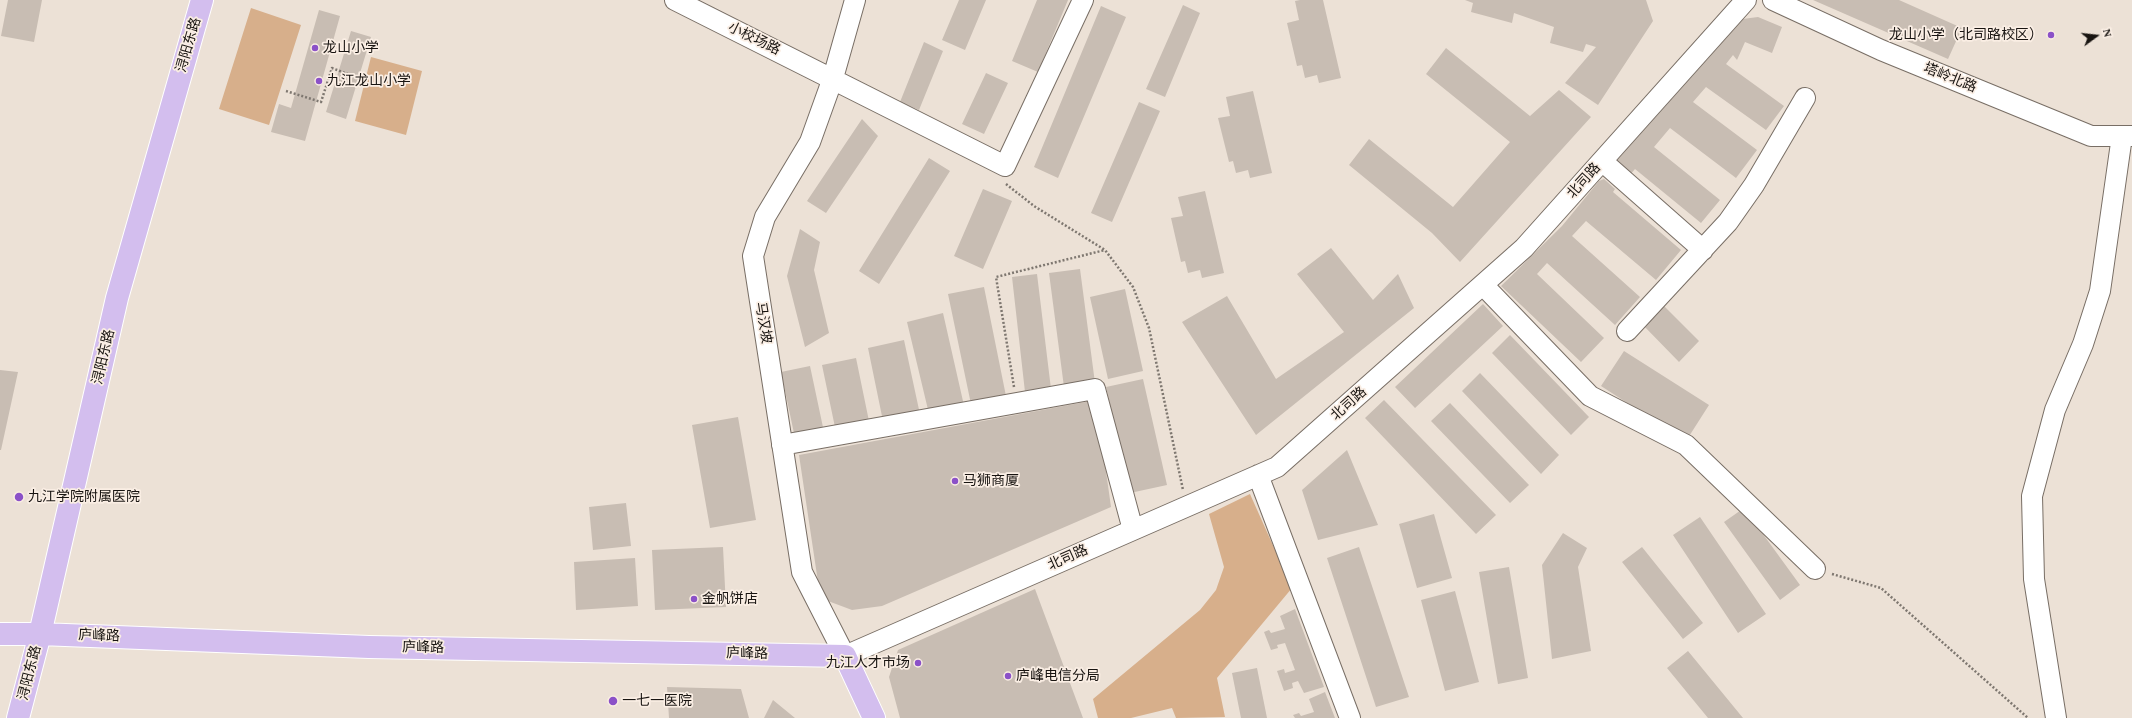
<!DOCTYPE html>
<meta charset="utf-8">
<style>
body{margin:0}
#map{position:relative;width:2132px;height:718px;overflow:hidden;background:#ece1d6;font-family:"Times New Roman",serif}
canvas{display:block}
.north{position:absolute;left:2076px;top:16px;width:40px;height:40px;-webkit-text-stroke:3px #faeee4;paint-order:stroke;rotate:75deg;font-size:11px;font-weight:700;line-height:16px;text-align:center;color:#181411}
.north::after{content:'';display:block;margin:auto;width:14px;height:18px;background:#181411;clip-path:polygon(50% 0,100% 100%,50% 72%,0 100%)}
</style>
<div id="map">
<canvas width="2132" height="718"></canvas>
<div class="north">N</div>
</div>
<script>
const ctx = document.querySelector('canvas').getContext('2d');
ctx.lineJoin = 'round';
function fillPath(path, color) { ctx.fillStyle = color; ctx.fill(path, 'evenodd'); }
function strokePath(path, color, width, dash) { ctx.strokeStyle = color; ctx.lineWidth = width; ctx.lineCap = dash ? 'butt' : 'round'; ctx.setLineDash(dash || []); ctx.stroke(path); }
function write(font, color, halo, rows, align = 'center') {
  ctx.font = font + ' "Times New Roman","Noto Sans SC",serif'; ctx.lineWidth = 3.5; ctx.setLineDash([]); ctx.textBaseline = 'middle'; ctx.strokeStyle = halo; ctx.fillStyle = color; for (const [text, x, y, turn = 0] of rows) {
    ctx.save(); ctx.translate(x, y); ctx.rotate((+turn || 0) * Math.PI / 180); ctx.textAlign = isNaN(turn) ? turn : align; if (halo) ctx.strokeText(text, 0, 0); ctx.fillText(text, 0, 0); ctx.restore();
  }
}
const green = new Path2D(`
 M251,8l50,17 -32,100 -50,-16z
 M371,57l51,14 -16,64 -51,-14z
 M1250,494l42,94 -75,90 8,39 -49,1 -4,-10 -41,10h-33l-5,-19 107,-89 16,-20 8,-23 -15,-53z`);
const building = new Path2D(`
 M8,0h34l-8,42 -33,-6z
 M959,0h27l-21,50 -23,-10z
 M1037,0h31l-30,72 -26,-11z
 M1300,0h23l18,78 -22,5 -2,-8 -12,3 -3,-13 -5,1 -10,-43 12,-3 -4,-19z
 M1465,0h181l7,21 -55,84 -33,-22 31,-36 -10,-3 -3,8 -33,-9 4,-16 -40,-14 -2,10 -41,-11 2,-9z
 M1813,0h86l63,28 -14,31z
 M1183,5l17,8 -35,84 -19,-8z
 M1101,6l25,11 -68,161 -24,-11z
 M319,10l21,6 -35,125 -34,-9 8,-28 12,4z
 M1758,17l24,10 -10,26 -27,-11 -8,18 -4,-5 -7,9 58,42 -18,24 -60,-43 -13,15 64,48 -21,28 -66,-50 -16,19 66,53 -19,23 -66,-54 -6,7 -17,-14 123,-142z
 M351,31l20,6 -25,82 -20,-7z
 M924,42l19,9 -24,59 -19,-8z
 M1446,48l84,68 29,-26 32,27 -131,145 -28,-29 -83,-68 20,-26 84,68 57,-65 -84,-68z
 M986,73l22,10 -24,51 -22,-10z
 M1253,91l19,82 -22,5 -2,-8 -12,3 -3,-12 -4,1 -11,-44 12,-2 -4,-19z
 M1139,102l21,9 -48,111 -21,-9z
 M862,119l16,17 -52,77 -19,-12z
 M929,158l21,13 -71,113 -20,-13z
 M1604,179l11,10 -2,3 68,58 -25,30 -70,-59 -14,15 68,61 -25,28 -68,-62 -10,11 67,64 -23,24 -80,-76 61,-60 37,-45z
 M983,189l29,12 -29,68 -29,-13z
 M1205,191l19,82 -22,5 -2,-8 -12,3 -3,-12 -4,1 -10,-44 12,-2 -5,-19z
 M800,229l20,13 -6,28 15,63 -24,14 -18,-71z
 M1331,248l42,52 25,-26 16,34 -158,127 -74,-113 45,-26 49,83 68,-47 -47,-58z
 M1080,269l15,114 -31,4 -15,-114z
 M1037,274l14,115 -26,3 -13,-115z
 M984,287l23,114 -35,8 -24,-115z
 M1125,289l18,82 -35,8 -18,-82z
 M1661,303l38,38 -20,21 -38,-39z
 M1483,304l20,22 -88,82 -20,-21z
 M943,313l22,97 -35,8 -23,-96z
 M1510,335l79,82 -18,18 -79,-82z
 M904,340l17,79 -37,7 -16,-78z
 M1624,351l85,54 -23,36 -85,-55z
 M856,358l14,68 -34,6 -14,-67z
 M810,366l14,66 -29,6 -14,-66z
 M0,370l18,2 -17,78h-1z
 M1480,373l79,82 -18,19 -79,-83z
 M1143,379l24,106 -37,8 -24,-106z
 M1096,400l15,107 -229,99 -30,4 -24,-9 -10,-19 -19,-127z
 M1384,400l112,115 -20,19 -111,-116z
 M1450,403l79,82 -19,18 -79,-82z
 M738,417l18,103 -46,8 -18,-103z
 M1347,450l31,75 -60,15 -16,-50z
 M626,503l5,43 -38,4 -4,-43z
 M1744,508l56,77 -20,15 -56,-78z
 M1434,514l18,64 -35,10 -18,-64z
 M1700,517l66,97 -28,19 -65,-98z
 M1563,533l24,15 -9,19 13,84 -39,8 -10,-94z
 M723,547l3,60 -71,3 -3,-60z
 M1359,547l50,150 -33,10 -49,-149z
 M1642,547l61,76 -20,16 -61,-77z
 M635,558l3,48 -62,4 -2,-48z
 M1509,567l19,111 -30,6 -19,-112z
 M1035,589l48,129h-183l-11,-41 9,-27z
 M1455,591l24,91 -34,9 -24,-91z
 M1295,609l29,78 -20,6 -6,-12 -6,2 1,5 -9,3 -7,-20 7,-2 1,4 10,-3 -10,-27 -8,2 1,3 -7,2 -7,-18 5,-2 2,3 14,-4 -5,-13z
 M1688,651l55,67h-35l-41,-50z
 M1257,668l10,50h-26l-9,-45z
 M667,687l74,2 8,29h-80z
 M1325,692l10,26h-40l-2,-3 6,-2 2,3 13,-4 -5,-13z
 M773,700l22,18h-31z`);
const path = new Path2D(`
 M286,91l35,11 11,-34 31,12
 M1006,184l28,22 71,44 28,37 16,41 34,162
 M1014,387l-18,-110 109,-27
 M1832,574l49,14 147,130`);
const minor = new Path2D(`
 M675,0l330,166 78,-166
 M855,0l-22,78 -23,64 -45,75 -12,39 49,316 43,84 432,-189 247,-219 222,-248
 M1773,0l108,50 210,86h41
 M1602,161l101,89
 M1483,285l107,111 96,49 129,124
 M1627,331l101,-109 26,-37 51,-87
 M782,445l313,-56 38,141
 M1258,475l92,243
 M2056,718l-22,-139 -2,-83 23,-86 28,-66 17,-53 22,-155`);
const major = new Path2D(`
 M0,634h40l329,13 476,9 29,62
 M18,718l22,-84 77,-336 85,-298`);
const markers = [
 [2051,35,4,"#8b51c8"],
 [315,48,4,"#8b51c8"],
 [319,81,4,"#8b51c8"],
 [955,481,4,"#8b51c8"],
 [19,497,5,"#8b51c8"],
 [694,599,4,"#8b51c8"],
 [918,663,4,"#8b51c8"],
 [1008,676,4,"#8b51c8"],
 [613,701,5,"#8b51c8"]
];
const poiNames = [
 ["龙山小学（北司路校区）",2043,35,"right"],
 ["龙山小学",323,48],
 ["九江龙山小学",327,81],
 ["马狮商厦",963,481],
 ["九江学院附属医院",28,497],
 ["金帆饼店",702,599],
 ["九江人才市场",910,663,"right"],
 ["庐峰电信分局",1016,676],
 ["一七一医院",622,701]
];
const streetNames = [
 ["小校场路",754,39,26],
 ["浔阳东路",189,45,-74],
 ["塔岭北路",1950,78,22],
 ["北司路",1584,181,-48],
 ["马汉坡",763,323,81],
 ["浔阳东路",104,357,-77],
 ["北司路",1349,404,-42],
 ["北司路",1068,558,-24],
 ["庐峰路",99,636,2],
 ["庐峰路",423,648,1],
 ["庐峰路",747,654,1],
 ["浔阳东路",30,673,-76]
];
fillPath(green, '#d7af8b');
fillPath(building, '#c8bdb3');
strokePath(minor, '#786e65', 22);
strokePath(major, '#fff', 24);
strokePath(path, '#7e7770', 2.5, [2, 2]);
strokePath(minor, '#fff', 20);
strokePath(major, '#d3beee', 22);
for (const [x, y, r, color] of markers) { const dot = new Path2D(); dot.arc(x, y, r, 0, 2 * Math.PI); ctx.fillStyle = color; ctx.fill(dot); strokePath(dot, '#faeee4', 1.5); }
write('14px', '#181411', '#faeee4', poiNames, 'left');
write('14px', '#181411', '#faeee4', streetNames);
</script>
